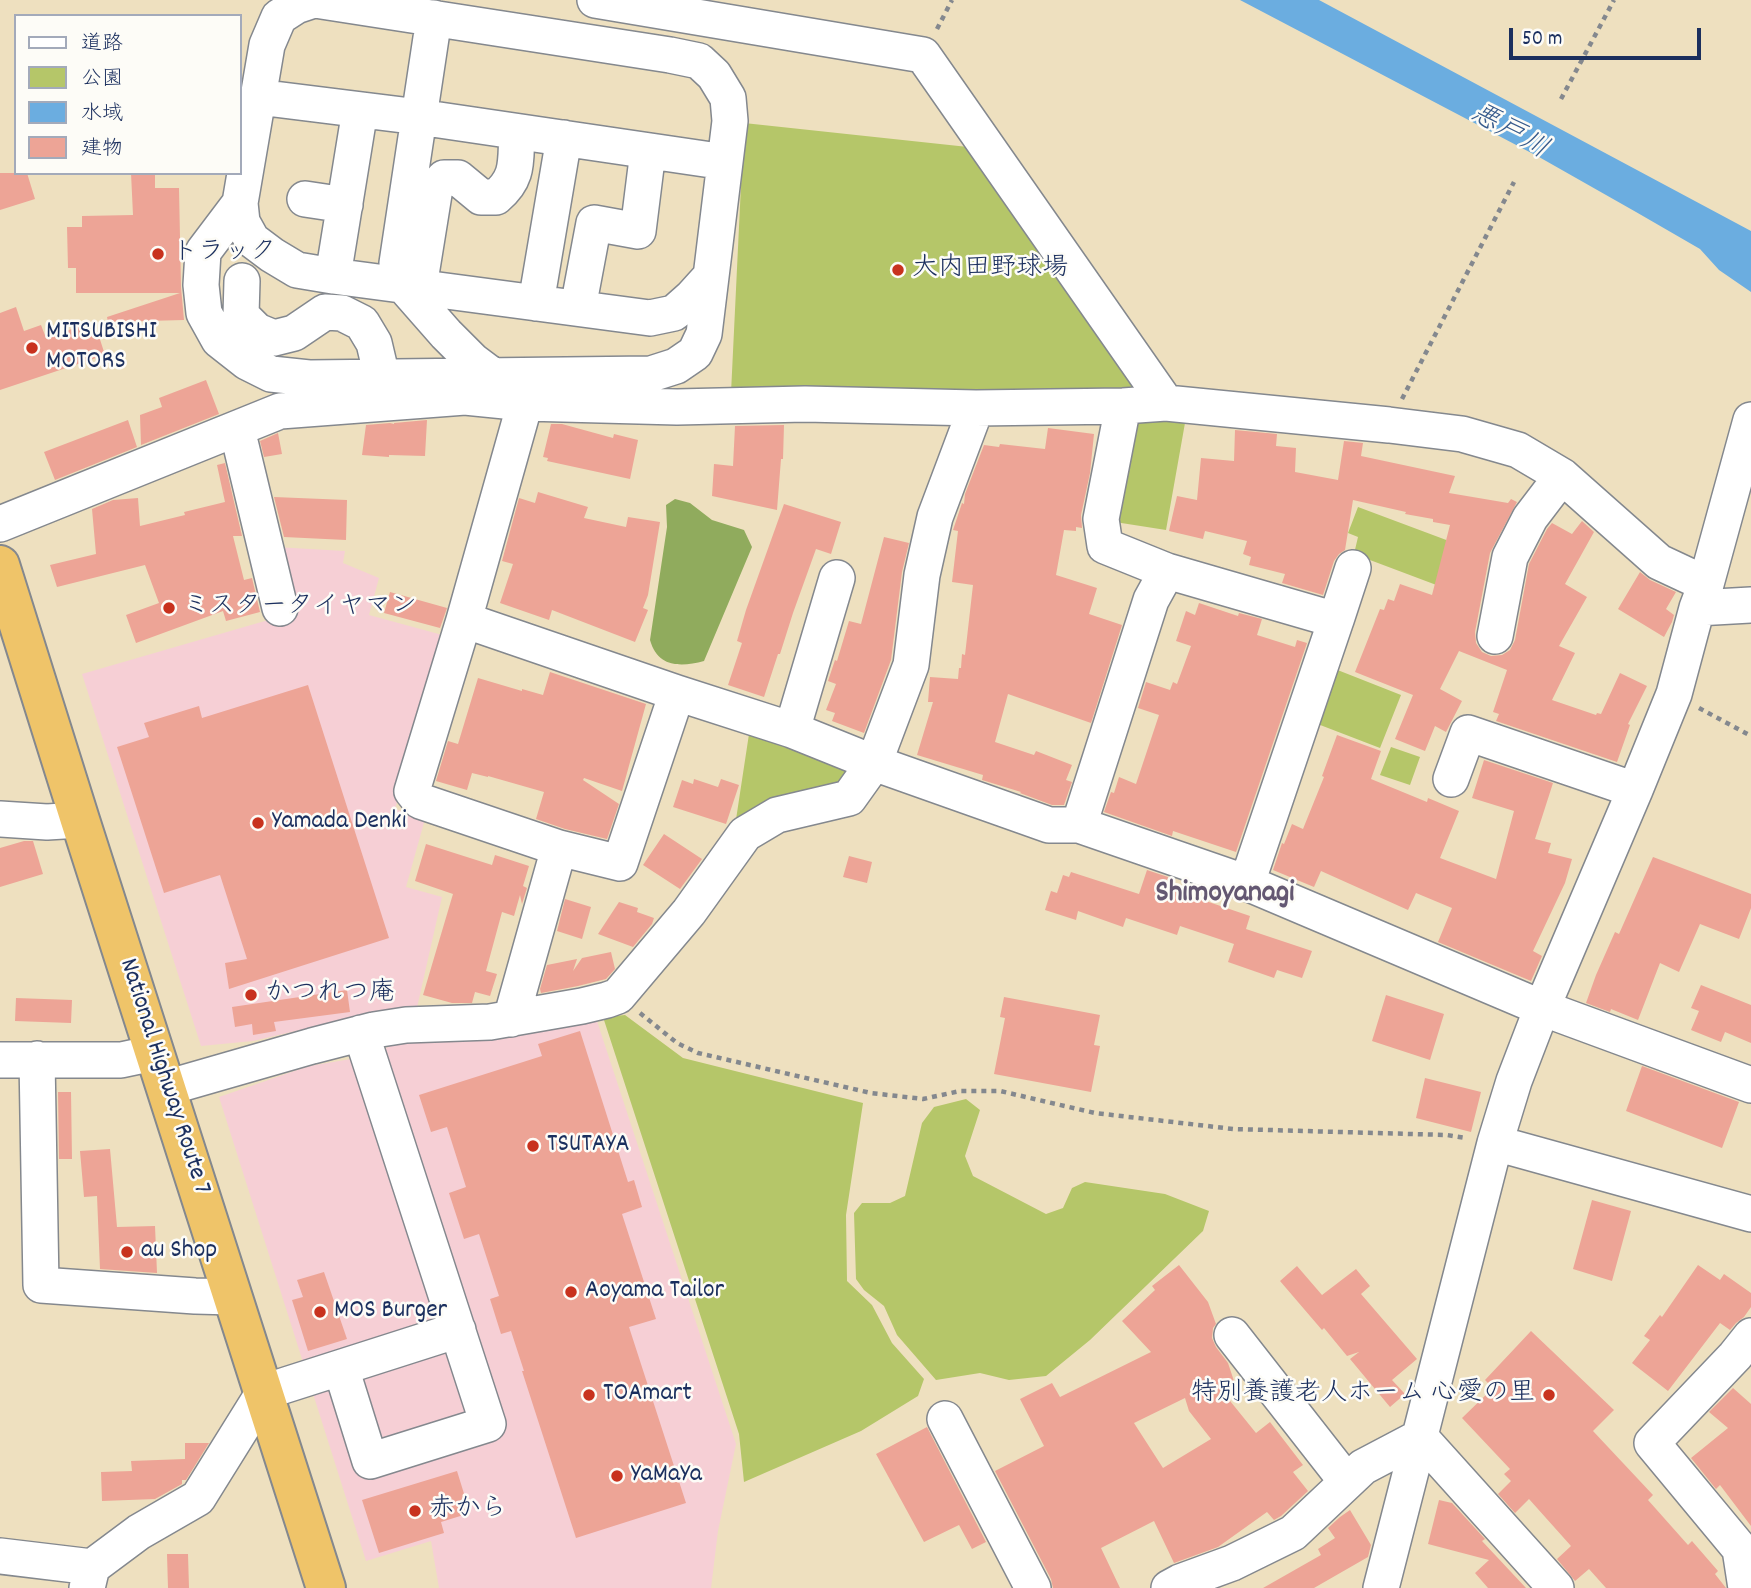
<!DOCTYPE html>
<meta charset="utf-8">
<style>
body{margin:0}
#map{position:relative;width:1751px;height:1588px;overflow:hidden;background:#eee0bf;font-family:Dekko,"Klee One",sans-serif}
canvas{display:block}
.legend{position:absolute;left:14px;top:14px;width:228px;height:161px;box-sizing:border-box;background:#fdfcf7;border:2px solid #a3aaba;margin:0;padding:9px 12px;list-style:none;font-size:21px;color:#1b2f5e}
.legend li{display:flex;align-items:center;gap:14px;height:35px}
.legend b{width:35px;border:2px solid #a3aaba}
.scale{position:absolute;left:1509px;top:28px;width:192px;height:32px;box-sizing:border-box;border:4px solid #1b2f5e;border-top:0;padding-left:9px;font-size:21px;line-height:24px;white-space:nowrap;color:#1b2f5e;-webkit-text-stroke:5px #fdfcf7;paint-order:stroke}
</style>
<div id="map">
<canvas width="1751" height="1588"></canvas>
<ul class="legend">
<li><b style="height:9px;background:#fff"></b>道路</li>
<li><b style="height:19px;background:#b5c669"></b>公園</li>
<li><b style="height:19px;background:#6bade0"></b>水域</li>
<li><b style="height:19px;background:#eda496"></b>建物</li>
</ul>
<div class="scale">50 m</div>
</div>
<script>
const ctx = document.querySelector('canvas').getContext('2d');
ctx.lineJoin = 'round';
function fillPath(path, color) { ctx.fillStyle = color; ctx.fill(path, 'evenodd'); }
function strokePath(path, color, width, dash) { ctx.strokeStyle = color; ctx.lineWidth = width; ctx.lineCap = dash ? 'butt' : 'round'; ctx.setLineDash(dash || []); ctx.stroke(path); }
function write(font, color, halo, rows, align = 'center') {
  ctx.font = font + ' Dekko,"Klee One",sans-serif'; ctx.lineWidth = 5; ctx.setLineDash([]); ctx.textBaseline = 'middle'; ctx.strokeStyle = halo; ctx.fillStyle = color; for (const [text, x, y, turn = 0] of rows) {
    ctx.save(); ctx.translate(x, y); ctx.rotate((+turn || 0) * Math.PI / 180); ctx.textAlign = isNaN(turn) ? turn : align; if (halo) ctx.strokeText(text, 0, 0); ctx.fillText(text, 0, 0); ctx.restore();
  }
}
const built = new Path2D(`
 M275,547l70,4 -2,12 36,15 -10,37 77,21 -51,173 30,10 -19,68 36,10 -26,115 -52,3 -111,26 -52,5 -119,-372 207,-60z
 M595,1015l141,429 -18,87 -7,57h-272l-8,-47 -65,20 -147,-464 90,-31 42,-7 29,-7 23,-15z`);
const green = new Path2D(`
 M744,123l224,24 182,246h-419z
 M1181,419l4,4 -19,107 -51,-8 19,-101z
 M1358,507l99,37 -10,45 -93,-35 4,-17 -10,-4z
 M1335,669l66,26 -21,53 -65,-25z
 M749,734l98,25 2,24 -114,43z
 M1391,747l29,10 -10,28 -30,-10z
 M625,1015l58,43 180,45 -17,112 1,66 25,24 20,38 32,36 -6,17 -57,35 -117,51 -5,-48 -136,-417z
 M966,1099l14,11 -15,46 8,20 73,38 17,-6 9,-20 13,-6 80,12 44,17 -6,20 -113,109 -44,36 -37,4 -29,-7 -44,7 -39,-45 -13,-29 -20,-16 -8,-11 -2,-66 8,-10h28l15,-7 17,-73 12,-16z`);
const forest = new Path2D(`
 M675,499l15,4 22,17 32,10 8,17 -48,114c-23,6 -46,7 -54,-21l17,-113 -1,-22z`);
const water = new Path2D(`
 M1240,0h79l432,231v61l-32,-22 -19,-21 -64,-37 -97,-55z`);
const building = new Path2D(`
 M0,173h27l8,26 -35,11z
 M131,173h24v15h24l2,99 3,33 -76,2 -1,-5 73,-24h-104v-25h-8l-1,-41h15v-11l51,-1z
 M16,307l8,24 17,-6 5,13 40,-14h9l10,31 -105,35v-77z
 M206,380l13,34 -78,31 -1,-30 22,-8 -3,-9z
 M128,420l9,27 -82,33 -11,-28z
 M427,420l-2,36 -36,-1v2l-27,-2 4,-30 24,-2 4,1v-1z
 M551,424h11l51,14 1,-4 24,6 -8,39 -83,-18 1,-3 -5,-1z
 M784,425l-1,34h-2l-4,51 -65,-14 2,-32 19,2 2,-40z
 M1048,428l46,6 -4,39 -9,42 1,13 -6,-1v4l-12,-1 -8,45 41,13 -8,26 33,11 -31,98 -83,-29 -13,48 39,13 2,-4 36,14 -6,15 6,2 -8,23h-12l-32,-12 1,-1 -39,-12 1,-5 -66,-20 16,-53h-5l2,-25 28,2 1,-11h2l1,-14 3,1 8,-70 -21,-3 6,-51 -5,-1 9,-27 2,1 1,-10 19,-49 15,2 1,-3 45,5z
 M1235,430l42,4 -1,12 20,2 -1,24 43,8 6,-39 19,2 -2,13 94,20 -6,17 59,10 3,-4 6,3 -27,51 -15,79 1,11 6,9 9,4 11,-1 8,-5 5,-10 14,-76 18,-35 5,-6 20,11 10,-13 12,11 -29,52 22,13 -28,49 16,7 -23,47 44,15 1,-2 4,1 19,-41 27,13 -19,38 2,1 -13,37 -121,-41 3,-7 -6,-2 14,-42 -48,-19 -19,38 22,12 -16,31 -11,-6 -10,25 -30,-12 18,-44 -58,-23 25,-63 4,1 4,-11 6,2 6,-17 32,11 18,-70 -17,-3v-3l-28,-5 1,-2 -53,-12 -8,50 -6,4 -5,7 -11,34 -41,-12 3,-9 -36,-9 2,-8 -8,-3 4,-13 -42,-10 -2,8 -34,-8 8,-35 20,4 4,-42 33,3z
 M278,433l4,21 -18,3 -4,-16z
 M225,463l17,73h-9l11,44 8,-2 8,34 -34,9 -3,-10 -87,32 -10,-28 33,-12 -14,-38 -88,22 -7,-22 46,-11 -4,-45 21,-9 25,-2 2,28 45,-11 -1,-3 41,-10 -8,-37z
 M538,492l50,15 -4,11 42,9 2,-10 32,5 -12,73 -5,13 5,2 -13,32 -83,-32 -3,10 -49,-17 13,-39 -11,-3 17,-63 16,5z
 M274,497l73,3 -1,40 -62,-3z
 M784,504l57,18 -10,32 -15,-5 -23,64 -13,41h-2l-14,43 -36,-12 14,-42 -5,-2 9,-31z
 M884,537l25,6 -7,29 -11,88 -27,73 -32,-12 3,-8 -9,-3 10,-26 -8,-3 7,-21 2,1 12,-40 12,3z
 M1640,572l10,8 26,12 -10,17 8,6 -2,7 -8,15 -46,-28z
 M390,592l57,16 -7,20 -56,-15z
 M1199,603l39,13 1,-3 23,6 -5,16 38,12 2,-7 10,3 -71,209 -63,-21 -1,5 -68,-24 7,-20 3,1 5,-16 17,7 23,-69 -21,-7 8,-26 24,8 3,-8 4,2 14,-38 -15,-5 10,-30 9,4z
 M550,672l96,32 -24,87 -38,-13 -1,2 36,24 -12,35 -42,-10 -29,-10 8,-27 -56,-16v1l-16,-4 -5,17 -31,-9 12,-40 10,3 20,-66 44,13v-2l21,6z
 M308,685l81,253 -160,51 -4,-26 22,-4 -27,-84 -56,18 -47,-146 32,-10 -5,-14 55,-17 3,12z
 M1337,735l44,16 -10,28 56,23 1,-4 31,13 -19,47 56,21 18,-68 -42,-13 12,-38 69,23 -18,56 16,4 -3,10 24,6 -7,24 -32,68 9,5 -11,25 -93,-39 14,-34 -36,-15 -8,17 -87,-39 -7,16 -41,-17 9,-27 2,1 8,-20 11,5 21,-52 -2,-1z
 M694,779l24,8 3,-8 18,6 -13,39 -53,-17 9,-27 11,4z
 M664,834l38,25 -22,30 -37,-24z
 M24,841h9l10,33 -43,13v-39z
 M426,844l66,21 3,-10 34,11 -6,20 4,2 -5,16 -2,-9 -6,21 -12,-4 -16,59 11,3 -7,22 -15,-4 -3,11h-20l-29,-8 30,-101 -38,-13z
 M849,856l23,6 -5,21 -24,-6z
 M1653,857l98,37v14l-12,31 -39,-15 -21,48 -19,-9 -22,57 -27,-11 -1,3 -24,-9 10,-28 19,-43 4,2z
 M1147,870l21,7 -1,5 25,9 -1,5 59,20 -4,13 66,22 -10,27 -25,-8 -3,8 -46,-16 6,-18 -54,-18 -3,9 -51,-17 -3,9 -45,-16 -2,9 -31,-10 6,-19 6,2 6,-18 6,2 2,-5 68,22z
 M565,899l26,8 -9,32 -25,-8z
 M619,902l19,6 -1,4 17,6 -2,6 -19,23 -35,-13z
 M611,952l4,17 -9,10 -28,7 -37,7 -1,-4 7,-24 30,-6 -4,12 9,-13z
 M1701,985l50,20v38l-26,-11 -4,10 -30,-12 8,-19 -8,-3z
 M347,990l3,22 -76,10 2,9 -23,4 -1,-11 -17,3 -3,-20z
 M1386,995l58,19 -14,46 -58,-19z
 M1004,997l96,18 -6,30 6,1 -9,46 -97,-18 11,-56 -5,-1z
 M16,998l56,2 -1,23 -56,-2z
 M580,1031l48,151 6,-2 8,27 -20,7 34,105 -27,8 57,176 -110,35 -54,-167h2l-13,-40 -10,3 -11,-35 9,-3 -20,-62 -15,5 -15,-46 17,-6 -19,-60 -16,5 -12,-37 123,-39 -4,-12z
 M1642,1066l97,36 -17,46 -96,-37z
 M1425,1078l56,14 -10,40 -55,-14z
 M58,1092h13l1,67h-13z
 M110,1149l7,78 38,-1 2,47 -57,-4 -3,-73 -13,1 -4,-46z
 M1592,1200l39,11 -19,70 -39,-12z
 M1179,1265l29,37 8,22 -3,4 -1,10 4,9 12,16 8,24 -14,4 34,42 14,-11 33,43 -10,7 15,19 -27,25 -7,4 -7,-8 -49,35 -44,16 -20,-42 -53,27 19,40h-67l-2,-9 -56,-108 49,-25 -24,-47 32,-16 8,14 91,-45 -29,-31 33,-31 -3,-4zM1185,1398l4,13 22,28 -48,29 -29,-45z
 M1698,1265l22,15 4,-6 27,19v14l-7,10 -8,6 -6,7 -10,-7 -52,68 -36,-28 18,-23 -6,-4 16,-21 2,2z
 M1297,1266l25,29 34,-26 14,17 -9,8 56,65 -25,21 13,14 -15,13 -40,-48 9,-7 -12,4 -23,-28 -2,2 -42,-49z
 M324,1272l23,67 -39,12 -16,-51 11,-3 -6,-17z
 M1531,1331l83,79 -21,21 60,64 -5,5 40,45 4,-4 26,30 -3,3 11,14h-120l-17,-19 -14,12 -18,-22 14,-13 -42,-47 -14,14 -17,-19 13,-13 -7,-7 6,-5 -48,-51 31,-30 -8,-8z
 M1733,1388l18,16v122l-31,-41 -4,4 -25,-31 37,-30 -19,-16z
 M927,1427l59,115 -14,7 -13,-24 -35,17 -48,-88z
 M185,1443h24l-23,37h-4v4l-27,15 -53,2 -1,-29 31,-1 -1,-10 54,-2z
 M457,1471l13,42 -29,9 3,11 -65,20 -17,-53z
 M1439,1500l13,3 33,36 -3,2 44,47h-38l-13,-15 14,-13 -61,-16z
 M1350,1510l21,35 -3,12 -54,31h-51l58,-33 -3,-6 17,-11 -7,-10 12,-11z
 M167,1554h21l1,34h-21z`);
const path = new Path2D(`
 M937,29l15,-29
 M1561,99l53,-99
 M1402,399l112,-217
 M1699,708l52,28
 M640,1013l37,30 21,10 173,40 52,6 37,-8h40l95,22 138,16 214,6 19,3`);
const minor = new Path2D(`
 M314,0l-18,6 -17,11 -12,28 -27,158 2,19 10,18 20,15 25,15 36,6 317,42 24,-5 18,-16 19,-21
 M595,0l328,55 243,348
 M434,18l-37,245 6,22 43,49 27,27 20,15
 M258,97l161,20 306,45
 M305,199l40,6
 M240,203l-37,49 -2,33 3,28 15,27 28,22 24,12 38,4 342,-4 25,-8 19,-13 9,-19 26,-213 -2,-23 -14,-23 -15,-14 -29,-6 -355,-55
 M333,276l27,-166
 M242,281l-1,34 16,16 17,7 20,-5 31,-21 17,1 20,10 12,20 8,34
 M419,287l16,-99 9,-10h14l23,19h15c24,-20 19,-37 21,-65
 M536,303l28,-165
 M578,308l16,-85 44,8 10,-80
 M237,429l43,179
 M0,524l280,-113 185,-14 60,6 152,4 128,-3 171,4 147,-2 43,-3 223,22 73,9 56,16 44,26 97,86 47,22
 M1167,571l169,49 17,-52
 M1697,608l54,-3
 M464,620l213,73 115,37 82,33 175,62h30l168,58 295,125 209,77
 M1495,636l15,-79 20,-39 32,-42
 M792,730l45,-152
 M1451,779l17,-46 167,57
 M0,819l47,3 33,-2
 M1079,825l72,-225 16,-29 -62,-25 -4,-27 22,-113
 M559,848l61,15 57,-170
 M1247,883l89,-263
 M511,1019l48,-171 -139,-47 -8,-10 52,-171 61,-217
 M37,1059l4,226 154,11 38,1
 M0,1060h121l33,-7
 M166,1088l146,-42 62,-16 32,-5 84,-3 92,-16 25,-6 11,-4 71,-84 56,-78 32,-19 72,-17 25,-35 37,-98 11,-90 13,-58 41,-109
 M1495,1143l256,71
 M1232,1335l115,147
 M341,1368l29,93 118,-37 -127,-391
 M945,1419l88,169
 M1420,1437l136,151
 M0,1556l92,11
 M87,1588l5,-21 47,-35 59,-34 66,-106 194,-62
 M1169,1588l11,-6 52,-19 61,-30 70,-66 57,-30
 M1381,1588l114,-445 19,-62 28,-73 93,-218 39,-96 23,-86 9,-24 45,-164
 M1746,1588l-6,-39 -88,-106 83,-87 16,-20`);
const highway = new Path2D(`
 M0,565l80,255 246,768`);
const markers = [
 [158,254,7,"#c8321e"],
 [898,270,7,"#c8321e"],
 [32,348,7,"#c8321e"],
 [169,608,7,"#c8321e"],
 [258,823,7,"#c8321e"],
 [251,995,7,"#c8321e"],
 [533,1146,7,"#c8321e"],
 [127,1252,7,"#c8321e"],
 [571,1292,7,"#c8321e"],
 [320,1312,7,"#c8321e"],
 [589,1395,7,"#c8321e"],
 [1549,1395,7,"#c8321e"],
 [617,1476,7,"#c8321e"],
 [415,1511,7,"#c8321e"]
];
const poiNames = [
 ["トラック",172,254],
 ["大内田野球場",912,270],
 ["MITSUBISHI",46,333],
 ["MOTORS",46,363],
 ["ミスタータイヤマン",183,608],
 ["Yamada Denki",272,823],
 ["かつれつ庵",265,995],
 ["TSUTAYA",547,1146],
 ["au Shop",141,1252],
 ["Aoyama Tailor",585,1292],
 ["MOS Burger",334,1312],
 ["TOAmart",603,1395],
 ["特別養護老人ホーム 心愛の里",1535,1395,"right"],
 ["YaMaYa",631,1476],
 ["赤から",429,1511]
];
const streetNames = [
 ["National Highway Route 7",163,1077,72]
];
const waterNames = [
 ["悪戸川",1508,134,29]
];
const quarterNames = [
 ["Shimoyanagi",1225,896]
];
fillPath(built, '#f6cfd5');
fillPath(green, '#b5c669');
fillPath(forest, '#90ab5d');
fillPath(water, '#6bade0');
fillPath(building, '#eda496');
strokePath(minor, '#84888e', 38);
strokePath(highway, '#84888e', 42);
strokePath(path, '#84888e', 4.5, [5, 5]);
strokePath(minor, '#fff', 35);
strokePath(highway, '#efc469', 38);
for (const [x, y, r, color] of markers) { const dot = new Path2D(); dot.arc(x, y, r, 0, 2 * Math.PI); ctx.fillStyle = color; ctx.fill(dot); strokePath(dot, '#fdfcf7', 2.5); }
write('26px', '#1b2f5e', '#fdfcf7', poiNames, 'left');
write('26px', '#1b2f5e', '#fdfcf7', streetNames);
write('italic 28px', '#375b8c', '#fdfcf7', waterNames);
write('bold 30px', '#645872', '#fdfcf7', quarterNames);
</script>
